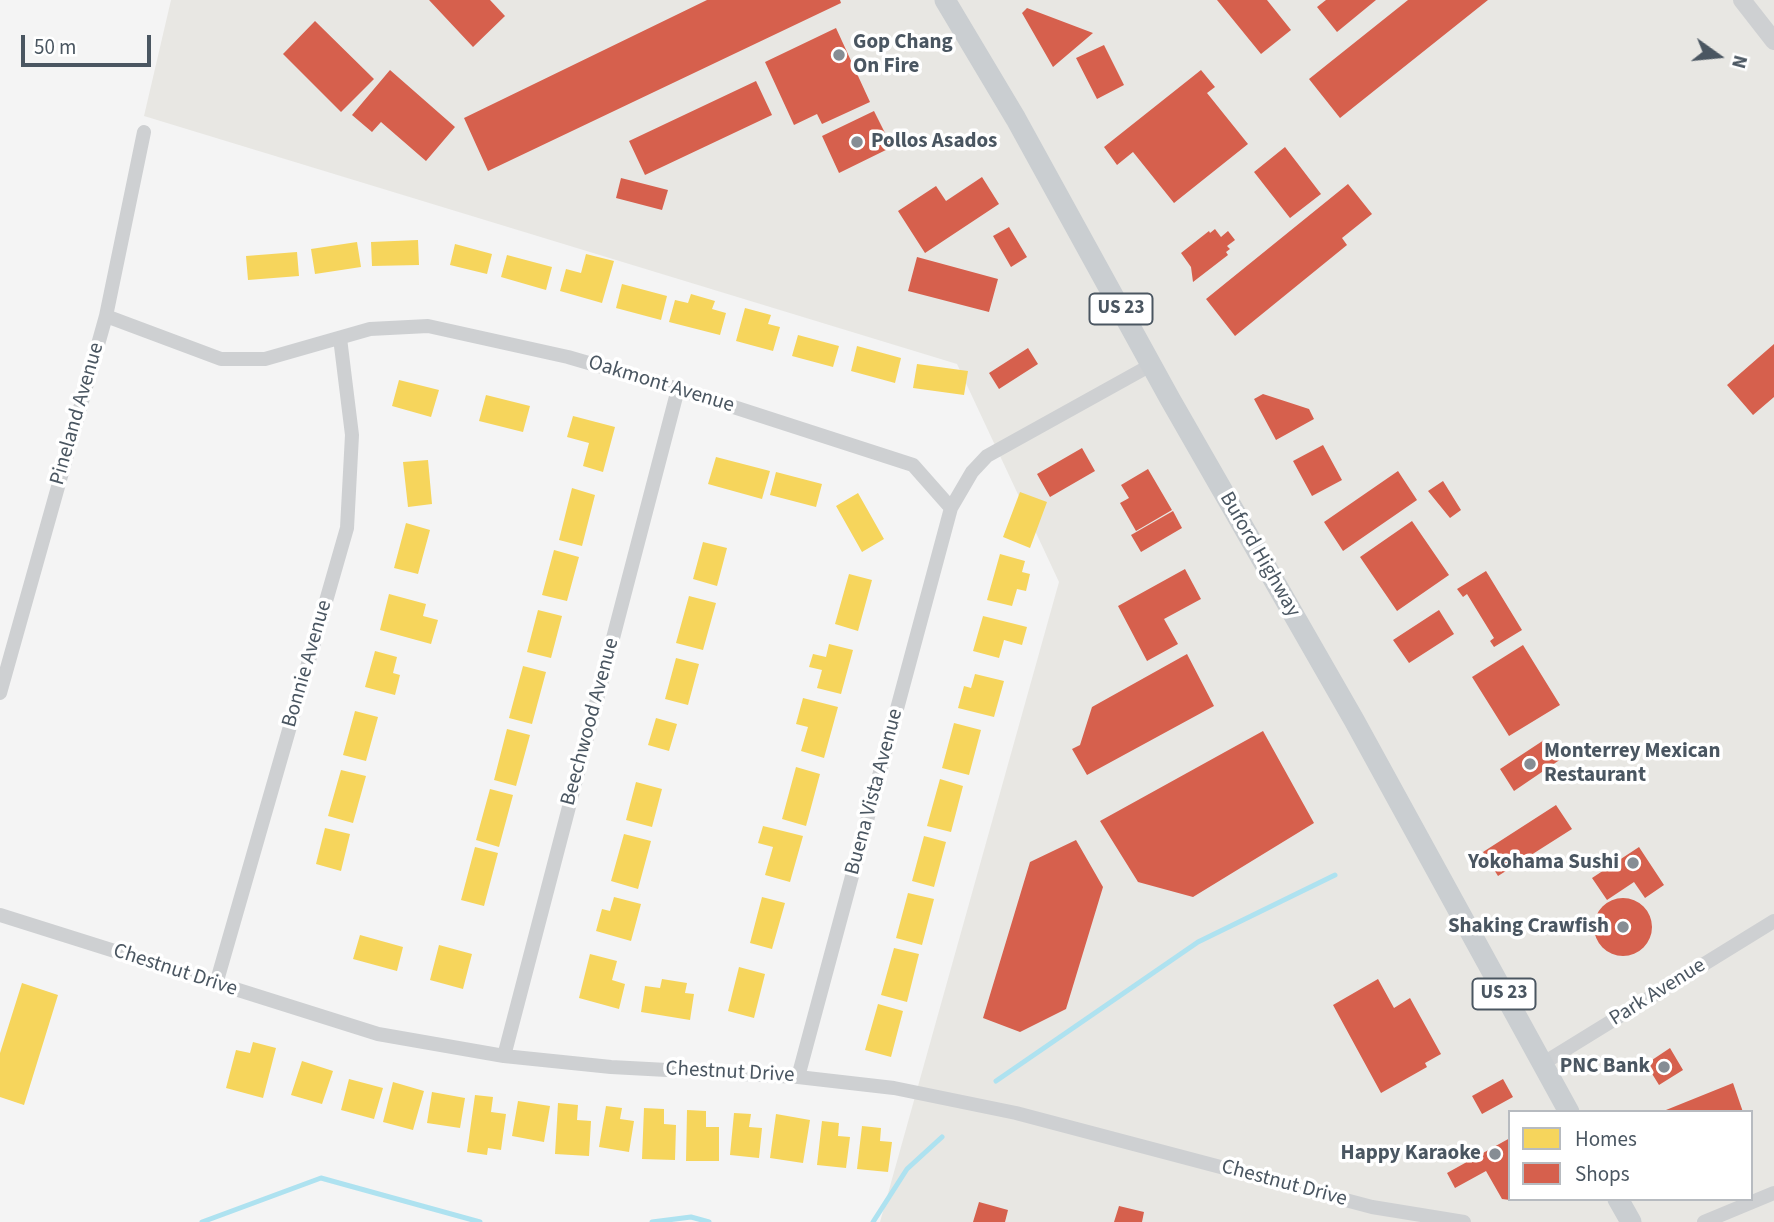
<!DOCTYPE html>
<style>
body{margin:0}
#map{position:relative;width:1774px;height:1222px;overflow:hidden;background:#f4f4f4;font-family:"Source Sans 3",sans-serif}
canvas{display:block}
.legend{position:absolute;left:1508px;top:1110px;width:245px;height:91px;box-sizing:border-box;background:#fff;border:2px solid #b7bbc0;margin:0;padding:9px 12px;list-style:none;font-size:21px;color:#4a5661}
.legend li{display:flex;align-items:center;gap:14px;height:35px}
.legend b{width:35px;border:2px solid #b7bbc0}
.north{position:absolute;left:1683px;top:21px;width:70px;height:70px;-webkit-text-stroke:5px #fff;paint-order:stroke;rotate:105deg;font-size:19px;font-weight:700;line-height:28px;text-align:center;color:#4a5661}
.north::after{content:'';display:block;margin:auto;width:24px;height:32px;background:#4a5661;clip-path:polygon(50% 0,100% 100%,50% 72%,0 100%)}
.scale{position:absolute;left:21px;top:35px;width:130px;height:32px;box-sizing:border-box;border:4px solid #4a5661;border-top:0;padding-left:9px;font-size:21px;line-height:24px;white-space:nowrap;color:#4a5661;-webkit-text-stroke:5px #fff;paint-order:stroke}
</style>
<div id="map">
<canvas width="1774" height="1222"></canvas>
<ul class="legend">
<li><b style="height:19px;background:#f6d55c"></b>Homes</li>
<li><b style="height:19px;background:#d6604d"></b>Shops</li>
</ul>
<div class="north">N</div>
<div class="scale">50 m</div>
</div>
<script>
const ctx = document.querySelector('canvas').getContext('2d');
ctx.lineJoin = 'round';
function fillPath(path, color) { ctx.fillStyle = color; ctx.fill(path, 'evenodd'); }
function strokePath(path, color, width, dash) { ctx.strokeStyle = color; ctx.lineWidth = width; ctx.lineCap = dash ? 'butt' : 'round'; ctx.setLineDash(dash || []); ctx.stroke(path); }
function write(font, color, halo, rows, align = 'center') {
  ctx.font = font + ' "Source Sans 3",sans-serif'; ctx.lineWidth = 7; ctx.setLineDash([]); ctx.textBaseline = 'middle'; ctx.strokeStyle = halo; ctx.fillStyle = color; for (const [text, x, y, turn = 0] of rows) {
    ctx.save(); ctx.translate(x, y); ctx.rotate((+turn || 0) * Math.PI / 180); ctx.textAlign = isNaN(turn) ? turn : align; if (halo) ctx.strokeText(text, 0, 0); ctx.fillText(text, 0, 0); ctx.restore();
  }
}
const commercial = new Path2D(`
 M171,0h1603v1222h-894l179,-640 -102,-218 -813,-248zM1510,1112h241v87h-241z`);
const homes = new Path2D(`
 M418,240l1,25 -47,1 -1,-24z
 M357,242l4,25 -46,7 -4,-25z
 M455,244l37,10 -5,20 -37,-9z
 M297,252l2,24 -51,4 -2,-24z
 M586,254l28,7 -12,42 -42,-12 6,-22 15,4z
 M507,255l45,12 -6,23 -45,-13z
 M622,284l45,12 -6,24 -45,-12z
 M691,294l24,7 -3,8 14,4 -6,22 -51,-13 6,-22 13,3z
 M745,308l26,7 -3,9 12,3 -7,24 -37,-10z
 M798,335l41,11 -6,21 -41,-11z
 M857,346l44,12 -6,25 -44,-12z
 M917,364l51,7 -4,24 -51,-7z
 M399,380l40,10 -8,27 -39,-11z
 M486,395l44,11 -7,26 -44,-11z
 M573,416l42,11 -12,45 -20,-6 6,-23 -22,-6z
 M716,457l54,14 -8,28 -54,-15z
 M428,460l4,44 -24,3 -5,-45z
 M776,472l46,12 -6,23 -46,-12z
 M572,488l23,7 -13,51 -23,-6z
 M1020,492l27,10 -17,46 -27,-11z
 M858,493l26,46 -22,13 -26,-46z
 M406,523l24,7 -12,44 -24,-6z
 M703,542l24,6 -10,38 -24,-7z
 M554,550l25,7 -12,44 -25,-6z
 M1000,554l25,7 -3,11 8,2 -4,17 -9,-2 -5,17 -25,-6z
 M849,574l23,6 -14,51 -23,-7z
 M389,594l37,10 -3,12 15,4 -7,24 -51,-14z
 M689,596l27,7 -13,47 -27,-7z
 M538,610l24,6 -11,42 -24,-6z
 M983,616l44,11 -5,18 -18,-5 -5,18 -26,-7z
 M829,644l24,6 -12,44 -24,-6 5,-18 -13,-3 4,-13 13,3z
 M375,651l22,6 -4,16 7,2 -5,20 -30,-8z
 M676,658l23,6 -11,41 -23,-6z
 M523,666l23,6 -14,52 -23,-6z
 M975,674l29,7 -10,36 -36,-9 6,-22 7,2z
 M803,698l35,9 -14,51 -23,-7 7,-24 -12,-3z
 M355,711l23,6 -12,44 -23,-6z
 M656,718l21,6 -8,27 -21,-6z
 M954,723l27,7 -12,45 -27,-7z
 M507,729l23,6 -14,51 -22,-6z
 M796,767l24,7 -14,52 -24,-7z
 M341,770l25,6 -13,47 -25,-7z
 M940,779l23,7 -12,46 -24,-6z
 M636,782l26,7 -10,38 -26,-7z
 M490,789l23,6 -14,52 -23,-7z
 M763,826l40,10 -13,46 -25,-7 8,-28 -15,-4z
 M325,828l25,6 -9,37 -25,-7z
 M624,834l27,7 -13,48 -27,-8z
 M924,836l22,6 -12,45 -22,-6z
 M475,847l23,6 -14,53 -23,-6z
 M908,893l26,6 -12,46 -26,-7z
 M614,897l27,7 -10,37 -35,-10 6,-22 8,2z
 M762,897l23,6 -13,46 -22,-6z
 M360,935l43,12 -6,24 -44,-12z
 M439,945l33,9 -9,35 -33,-9z
 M894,948l25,6 -12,48 -26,-7z
 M590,954l27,7 -5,19 13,4 -6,25 -40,-11z
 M739,967l26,7 -11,44 -26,-7z
 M662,979l25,4 -2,10 9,1 -4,26 -49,-8 4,-26 15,2z
 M22,983l36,12 -34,110 -24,-8v-44z
 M878,1004l25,7 -12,46 -26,-7z
 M253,1042l23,6 -13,50 -37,-10 10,-38 14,3z
 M302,1061l31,10 -11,33 -31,-9z
 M349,1079l34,9 -9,31 -33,-9z
 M393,1082l31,9 -11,39 -30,-8z
 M432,1092l33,6 -5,30 -33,-5z
 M475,1095l18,2 -2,15 15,2 -5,36 -13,-2 -1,7 -20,-3z
 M518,1101l32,5 -6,36 -32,-6z
 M558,1103l20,2 -1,15 14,1 -2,35 -34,-2z
 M606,1106l16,2 -2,11 14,2 -5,31 -30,-5z
 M644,1108l20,1v15l12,1 -1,35 -33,-1z
 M687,1110l19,1v16h13v34h-33z
 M734,1113l17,1 -2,13 13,1 -3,30 -29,-3z
 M776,1114l34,6 -7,43 -33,-5z
 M822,1121l17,2 -1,13 12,1 -4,31 -29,-3z
 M862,1126l19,2 -1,13 12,1 -4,30 -31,-3z`);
const shops = new Path2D(`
 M429,0h61l15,16 -32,31z
 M707,0h133l1,3 -353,168 -24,-53z
 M1217,0h50l24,30 -30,24z
 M1326,0h50l-39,32 -20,-25z
 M1408,0h80l-148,118 -31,-39z
 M1027,8l66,25 -40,34 -31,-54z
 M315,21l59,58 -33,33 -58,-58z
 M836,28l34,74 -48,22 -5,-10 -23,11 -29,-63z
 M1104,45l20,40 -27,14 -21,-41z
 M390,70l65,57 -29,34 -45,-39 -9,10 -20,-17z
 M1201,70l14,17 -8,6 41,51 -74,59 -41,-51 -16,13 -13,-18z
 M756,81l16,34 -127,60 -16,-34z
 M874,111l18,36 -53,26 -17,-37z
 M1285,147l36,47 -31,24 -36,-46z
 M982,177l17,27 -74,49 -27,-42 38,-25 10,15z
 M621,178l47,12 -6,20 -46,-12z
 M1348,184l24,30 -30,24 5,7 -112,91 -29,-37z
 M1009,227l18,30 -16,10 -18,-31z
 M1215,229l6,8 7,-6 7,9 -8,6 3,3 -4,3 2,3 -35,27 -2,-15 -10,-14 28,-22 1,2z
 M917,257l81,22 -9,33 -81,-21z
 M1774,344v53l-21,18 -26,-30z
 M1028,348l10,16 -39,25 -10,-16z
 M1263,394l46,15 5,10 -38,21 -22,-41z
 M1323,445l19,35 -30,16 -19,-35z
 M1082,448l13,23 -45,26 -13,-23z
 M1148,469l24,41 -36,21 -16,-28 9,-5 -8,-13z
 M1398,471l19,29 -74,51 -19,-29z
 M1443,481l18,29 -11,8 -22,-27z
 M1173,511l9,17 -41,24 -10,-17z
 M1412,521l37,54 -52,36 -37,-54z
 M1185,569l16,30 -37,20 14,25 -31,17 -29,-55z
 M1486,571l36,59 -28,17 -4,-6 4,-3 -27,-44 -4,3 -6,-8z
 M1439,610l15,24 -45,29 -16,-23z
 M1523,645l37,60 -51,31 -37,-59z
 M1187,654l27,52 -127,69 -15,-26 8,-4 12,-38z
 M1263,731l51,92 -121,74 -55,-15 -38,-61z
 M1544,740l3,4 2,-1 12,16 -47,32 -14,-22z
 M1556,805l16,24 -74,47 -15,-24z
 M1076,840l27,47 -37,122 -46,23 -37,-14 47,-156z
 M1639,847l25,38 -19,13 -11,-16 -27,18 -15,-22z
 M1594 927a29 29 0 1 1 58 0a29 29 0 1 1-58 0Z
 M1378,979l16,29 16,-10 31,56 -16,9 2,4 -46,26 -48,-88z
 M1670,1048l13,22 -24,15 -13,-21z
 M1503,1079l10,18 -31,17 -10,-18z
 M1733,1083l10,29h-82z
 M1510,1138v62l-8,-1 -16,-28 -31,17 -8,-15z
 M979,1202l29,8 -3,12h-32z
 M1119,1206l25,6 -2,10h-28z`);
const stream = new Path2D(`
 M996,1081l202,-139 137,-67
 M202,1222l119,-44 159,44
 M652,1222l39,-5 18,5
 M873,1222l34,-53 35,-32`);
const minor = new Path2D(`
 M106,316l115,43h44l105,-30 58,-3 140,31 110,32 235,76 38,43
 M0,693l106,-377 38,-184
 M0,915l378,119 126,22 107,11 187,10 96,11 122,25 356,94 92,15
 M216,984l131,-456 5,-93 -12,-97
 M504,1056l174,-667
 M1542,1064l232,-143
 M798,1077l153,-569 21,-36 15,-16 164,-91
 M1704,1222l70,-29`);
const tertiary = new Path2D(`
 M1742,0l32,41`);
const primary = new Path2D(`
 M945,0l71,119 154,280 184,321 215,392
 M1618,1199l13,23`);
const markers = [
 [839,55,7,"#868d94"],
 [857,142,7,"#868d94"],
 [1530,764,7,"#868d94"],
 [1633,863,7,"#868d94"],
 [1623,927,7,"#868d94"],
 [1664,1067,7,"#868d94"],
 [1495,1154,7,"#868d94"]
];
const shields = [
 [1121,309,63],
 [1504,994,63]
];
const shieldNames = [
 ["US 23",1121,309],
 ["US 23",1504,994]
];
const poiNames = [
 ["Gop Chang",853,43,"left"],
 ["On Fire",853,67,"left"],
 ["Pollos Asados",871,142,"left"],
 ["Monterrey Mexican",1544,752,"left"],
 ["Restaurant",1544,776,"left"],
 ["Yokohama Sushi",1619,863],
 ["Shaking Crawfish",1609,927],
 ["PNC Bank",1650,1067],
 ["Happy Karaoke",1481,1154]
];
const streetNames = [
 ["Oakmont Avenue",661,385,17],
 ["Pineland Avenue",78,414,-74],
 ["Buford Highway",1259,555,60],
 ["Bonnie Avenue",308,664,-74],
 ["Beechwood Avenue",591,722,-75],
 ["Buena Vista Avenue",875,792,-75],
 ["Chestnut Drive",175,971,18],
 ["Park Avenue",1658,993,-32],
 ["Chestnut Drive",730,1073,3],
 ["Chestnut Drive",1284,1184,15]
];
fillPath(commercial, '#e8e7e3');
fillPath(homes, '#f6d55c');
fillPath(shops, '#d6604d');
strokePath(stream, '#aee2f0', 5);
strokePath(minor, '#ced0d2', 14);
strokePath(tertiary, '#ced0d2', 18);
strokePath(primary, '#caced1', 21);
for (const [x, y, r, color] of markers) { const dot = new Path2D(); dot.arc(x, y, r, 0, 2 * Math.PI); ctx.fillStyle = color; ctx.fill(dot); strokePath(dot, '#fff', 2.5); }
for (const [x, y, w] of shields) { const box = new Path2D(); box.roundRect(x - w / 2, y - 15.5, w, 31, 5); ctx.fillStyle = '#fff'; ctx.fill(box); strokePath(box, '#4a5661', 2); }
write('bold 19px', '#4a5661', null, shieldNames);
write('bold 21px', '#4a5661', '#fff', poiNames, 'right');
write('21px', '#4a5661', '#fff', streetNames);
</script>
